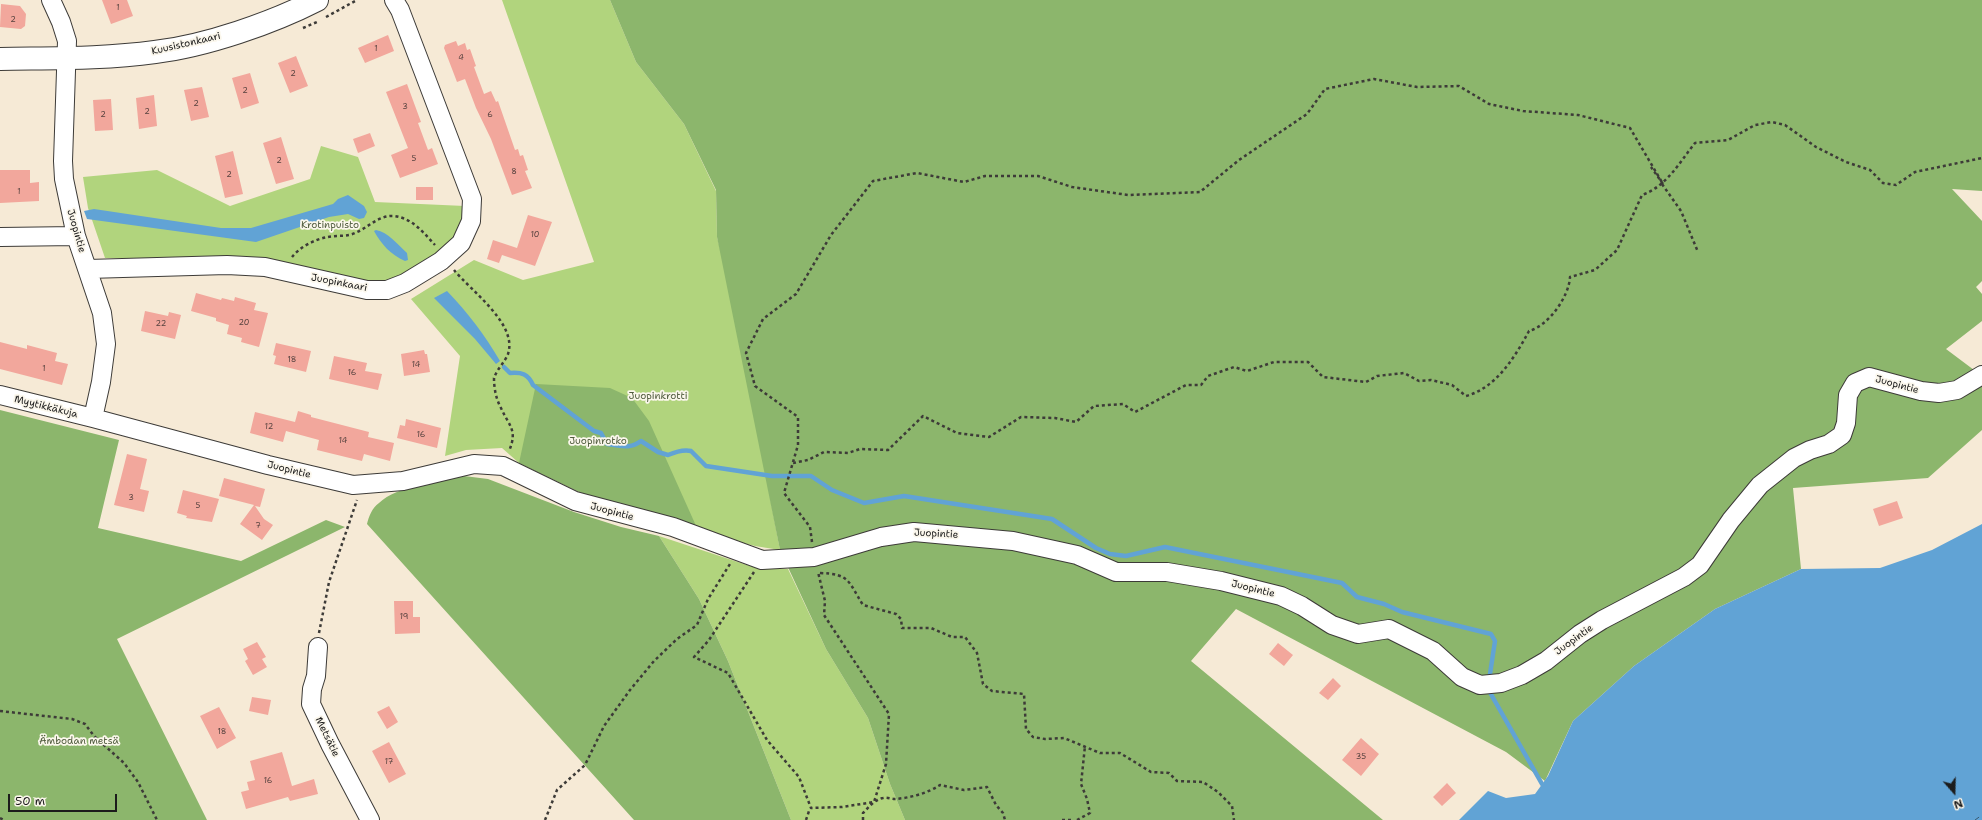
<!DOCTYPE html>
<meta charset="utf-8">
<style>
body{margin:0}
#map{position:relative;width:1982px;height:820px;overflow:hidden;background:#f6ead6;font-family:"Shantell Sans",sans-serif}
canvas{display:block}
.north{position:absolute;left:1934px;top:772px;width:40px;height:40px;-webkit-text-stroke:3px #fbf7ec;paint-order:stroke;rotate:160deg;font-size:11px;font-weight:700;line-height:16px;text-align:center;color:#1c1c1c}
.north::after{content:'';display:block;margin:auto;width:14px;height:18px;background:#1c1c1c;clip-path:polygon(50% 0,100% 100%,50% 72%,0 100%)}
.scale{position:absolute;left:8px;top:794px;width:109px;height:18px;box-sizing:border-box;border:2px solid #1c1c1c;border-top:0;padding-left:5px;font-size:12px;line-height:14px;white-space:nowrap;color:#1c1c1c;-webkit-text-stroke:3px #fbf7ec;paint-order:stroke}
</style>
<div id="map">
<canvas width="1982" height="820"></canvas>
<div class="north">N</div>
<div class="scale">50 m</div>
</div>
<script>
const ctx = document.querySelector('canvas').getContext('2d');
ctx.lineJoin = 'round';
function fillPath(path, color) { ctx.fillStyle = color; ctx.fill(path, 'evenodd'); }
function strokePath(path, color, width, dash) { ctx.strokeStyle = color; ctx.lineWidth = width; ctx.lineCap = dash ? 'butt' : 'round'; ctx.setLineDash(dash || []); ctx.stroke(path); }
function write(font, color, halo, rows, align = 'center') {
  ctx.font = font + ' "Shantell Sans",sans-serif'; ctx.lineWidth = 3.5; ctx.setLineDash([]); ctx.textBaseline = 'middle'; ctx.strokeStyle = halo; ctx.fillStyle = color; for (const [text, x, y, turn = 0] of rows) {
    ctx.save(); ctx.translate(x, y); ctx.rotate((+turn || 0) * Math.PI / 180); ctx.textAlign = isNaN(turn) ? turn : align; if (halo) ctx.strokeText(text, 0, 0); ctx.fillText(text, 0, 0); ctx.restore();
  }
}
const green = new Path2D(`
 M502,0h108l26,62 48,62 32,67 1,46 14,54 49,259 -25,-4 -136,-35 -100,-48 -17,-15 -36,2 -21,6 15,-100 -49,-57 63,-39 49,20 71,-18z
 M321,146l37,11 17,45 90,4 -3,16 -14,24 -52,33 -15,4 -148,-23 -128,-2 -17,-50 -5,-31 74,-7 73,36 80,-27z
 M659,536l91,30 38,3 38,80 42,69 22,66 15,36h-114l-63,-159 -29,-62z`);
const forest = new Path2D(`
 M610,0h1372v191l-30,-2 30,32v60l-6,6 6,7v27l-36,28 36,27v54l-54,48 -135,10 8,81 -86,40 -81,57 -61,55 -28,60 -39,-29 -270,-143 -45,52 192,159h-478l-15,-36 -22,-66 -42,-69 -46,-99 -63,-313 -1,-47 -32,-66 -48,-62z
 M536,384l74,4 22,10 17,23 48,107 -78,-17 -100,-48z
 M0,410l119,30 -21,88 143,33 85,-41 19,7 -228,112 90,181h-207z
 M464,476l24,3 86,33 47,15 38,9 40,63 29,62 63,159h-157l-267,-296c2,-8 5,-16 12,-21 18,-17 61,-23 85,-27z`);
const water = new Path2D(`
 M348,195l16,11 3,6 -3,6 -5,1 -11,-5 -19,3 -73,25 -169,-23 -3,-8 10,-2 127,19h30l82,-24 5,-5z
 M376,230c12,2 22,15 31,23l1,7 -3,1c-14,-6 -24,-17 -31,-30z
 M447,291c21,22 38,44 53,70l-4,3 -21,-25 -41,-41z
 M1982,524v296h-523l29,-29 18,7 29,-4 13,-18 25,-55 61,-55 81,-57 86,-40 79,-1 52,-18z`);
const stream = new Path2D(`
 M504,367l6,6c12,-1 18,1 23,12l61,46 7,2 6,11c13,1 22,6 34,-3l17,11 10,3c7,-3 15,-6 23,-4l15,15 66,10h39l21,14 32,13 40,-7 148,23 44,29 14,6 16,2 39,-9 177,36 15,14 27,7 18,8 89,22 4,7 -5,33
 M1488,689l54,95`);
const ferry = new Path2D(`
 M1975,820l7,-5`);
const building = new Path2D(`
 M102,0h25l6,16 -22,8z
 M1,4l19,2 6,8 -1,12 -4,3 -21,-2z
 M388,35l6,16 -29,12 -7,-15z
 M456,41l2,5 7,-3 2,7 3,-1 6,17 -2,1 10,27 7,-3 5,11 2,-1 17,49 3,-1 2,7 3,-1 5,15 -3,1 7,17 -20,7 -21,-56 -15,-31 -11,-29 -8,3 -13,-34 1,-3z
 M296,56l12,30 -18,7 -12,-30z
 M250,73l9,30 -18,6 -9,-31z
 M407,84l14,38 -3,1 10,27 4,-2 6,16 -38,14 -9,-23 17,-7 -22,-56z
 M202,87l7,30 -18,4 -7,-31z
 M154,95l3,31 -18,3 -3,-31z
 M111,99l2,31 -18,1 -2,-31z
 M370,133l5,13 -17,7 -5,-14z
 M281,137l13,42 -18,5 -13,-41z
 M233,151l10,43 -18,4 -10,-42z
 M0,170h30v13l9,-1v19l-39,2z
 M416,187h17v13h-17z
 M528,215l24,7 -17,44 -33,-11 -3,8 -12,-4 6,-19 24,8z
 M196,293l25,7 1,-2 12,3 1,-4 21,6 -2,7 14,3 -9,34 -18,-5 1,-4 -15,-4 2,-9 -13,-4v-3l-25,-7z
 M145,311l23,5 1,-4 12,3 -6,24 -34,-8z
 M0,342l27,7v-4l30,8 -2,8 13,3 -6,21 -62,-16z
 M276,343l35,8 -5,21 -32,-8 2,-8 -3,-1z
 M424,350l1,4h2l3,18 -26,4 -3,-22z
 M334,356l33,7 -2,8 17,3 -4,16 -49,-11z
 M298,411l13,4v2l58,15 -1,5 26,6 -4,18 -26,-7 -2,7 -45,-11 2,-10 -33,-9 -3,11 -33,-9 5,-21 40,10z
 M406,419l35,9 -4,20 -40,-10 3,-13 5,1z
 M127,454l20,5 -7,30 9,2 -5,21 -30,-7z
 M224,478l41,11 -5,18 -5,-1 9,13 9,6 -11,15 -22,-16 14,-19 -35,-9z
 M183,490l36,9 -7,23 -26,-4 1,-2 -10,-3z
 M1897,501l6,17 -24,8 -6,-17z
 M394,601h19v16h7v16l-25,1z
 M257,642l9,15 -4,2 5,8 -14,8 -8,-14 3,-2 -5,-10z
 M1278,643l15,12 -9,11 -15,-12z
 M1333,678l8,8 -13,14 -9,-7z
 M252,697l19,3 -3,15 -19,-4z
 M389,706l9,16 -11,7 -10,-17z
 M219,707l17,31 -19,11 -17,-33z
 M1361,738l18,16 -18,22 -19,-16z
 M389,742l17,32 -17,9 -17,-32z
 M282,752l10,34 22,-7 4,15 -28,7 -2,-4 -42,12 -5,-17 8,-2 -2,-8 8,-2 -5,-19z
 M1447,783l9,10 -14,13 -9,-9z`);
const path = new Path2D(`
 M326,17l31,-17
 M303,28l14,-6
 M1662,184l19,27 17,41
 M292,257c8,-10 23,-18 36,-20 9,-2 19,0 27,-4 13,-5 23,-18 39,-17 18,2 29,16 41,29
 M454,270c17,21 64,54 54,84 -3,8 -11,15 -14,24 0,10 2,21 7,30 8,18 17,22 8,43
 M793,463l15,-3 16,-8 24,1 12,-4 28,1 35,-34 34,17 32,4 32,-20 34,1 21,4 18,-16 29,-2 12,8 51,-27h15l7,-9 26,-9 13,4 27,-9h34l15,15 43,5 11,-6 27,-3 15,8 12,-1 21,5 14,11c30,-8 49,-39 63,-65 19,-5 40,-34 41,-54l25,-7 22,-20 25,-55c25,-9 37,-32 53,-52l33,-3 27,-15 17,-3 13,3 31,22 30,15 24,8 13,13 13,2 19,-13 67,-14
 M812,542l-2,-15 -26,-34 14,-48v-28l-43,-31 -9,-33 17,-34 33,-25 35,-59 42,-54 44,-8 47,9 21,-6h53l34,11 56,8 72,-3 39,-32 68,-46 18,-25 49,-10 43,8 42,-1 30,18 34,7 55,4 52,13 33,56 -12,-17
 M754,572l-45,68 -15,17 34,16 39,67 32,37 12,31 31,-1 32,-5 12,-38 3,-50 -65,-99 1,-14 -7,-29
 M820,573c30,1 28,8 43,32l33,9 5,5 1,9h29l21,9h13l12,16 6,31 9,7 32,3 2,35 7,8 12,2 19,-1 36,15h20l31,19 18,1 8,8 26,1 15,10 14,14 2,14
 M319,633l10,-51 28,-82
 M0,711l72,8 13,5 9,12 30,27 14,19 19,38
 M0,818l4,2
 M545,820l12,-30 28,-25 19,-39 26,-36 24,-29 23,-22 20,-14 11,-26 22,-35
 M806,820l3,-9
 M863,820v-7c6,-6 11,-13 20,-15 4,-1 8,1 12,1 15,-1 33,-6 45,-14l24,5 23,-3 9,18 7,8 2,7
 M1062,820h10
 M1077,820l13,-7 -3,-14 -6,-15 4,-38`);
const minor = new Path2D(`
 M51,0l10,22 6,19 -4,120 1,18 12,57 26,77 4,31 -5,38 -8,36
 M0,237l76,-1
 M88,269l139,-4 38,2 102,23h20l18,-7 36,-22 20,-18 10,-22 1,-22 -72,-189 -6,-10
 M0,395l93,23 175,47 85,20 50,-4 71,-17 29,2 72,35 98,26 89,33 52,-3 67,-20 33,-5 99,9 64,14 39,17h51l54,9 60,15 21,10 30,19 26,9 31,-5 44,22 29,26 18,8 21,-2 21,-8 24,-14 34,-27 22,-14 82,-43 16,-12 31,-45 29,-35 34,-27 16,-8 19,-6 13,-9 4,-12 2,-28 7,-12 14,-6 52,14 18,2 18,-3 25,-15
 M318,647l-2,29 -4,13 -1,15 19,40 40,76`);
const tertiary = new Path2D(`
 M0,59c51,-1 104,0 155,-7 51,-6 117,-29 162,-52`);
const numberNames = [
 ["1",118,8],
 ["2",13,20],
 ["1",376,49],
 ["4",461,58],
 ["2",293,74],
 ["2",245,91],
 ["2",196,104],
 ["3",405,107],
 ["2",147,112],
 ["2",103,115],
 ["6",490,115],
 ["5",414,159],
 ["2",279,161],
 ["8",514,172],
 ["2",229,175],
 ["1",19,192],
 ["10",535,235],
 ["20",244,323],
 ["22",161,324],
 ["18",292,360],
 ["14",416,365],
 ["1",44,369],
 ["16",352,373],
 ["12",269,427],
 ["16",421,435],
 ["14",343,441],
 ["3",131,498],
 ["5",198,506],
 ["7",258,526],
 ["19",404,617],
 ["18",222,732],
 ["35",1361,757],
 ["17",389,762],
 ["16",268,781]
];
const streetNames = [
 ["Kuusistonkaari",186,44,-13],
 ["Juopintie",76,231,74],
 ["Juopinkaari",339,283,11],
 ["Juopintie",1897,385,15],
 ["Myytikkäkuja",46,407,14],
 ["Juopintie",289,470,14],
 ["Juopintie",612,512,15],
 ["Juopintie",936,534,3],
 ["Juopintie",1253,589,14],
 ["Juopintie",1574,640,-36],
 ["Metsätie",327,737,64]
];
const parkNames = [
 ["Krotinpuisto",330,225],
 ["Juopinkrotti",658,396],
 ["Juopinrotko",598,441],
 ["Ämbodan metsä",79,741]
];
fillPath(green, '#b1d47d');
fillPath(forest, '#8cb66c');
fillPath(water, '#61a3d5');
strokePath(stream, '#61a3d5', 4.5);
strokePath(ferry, '#3b596f', 1, [5, 4]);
fillPath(building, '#f2a79c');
strokePath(minor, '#3d3b38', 20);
strokePath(tertiary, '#3d3b38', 24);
strokePath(path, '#3d3b38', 2.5, [3, 3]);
strokePath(minor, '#fff', 18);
strokePath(tertiary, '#fff', 22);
write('8px', '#523f3c', null, numberNames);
write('10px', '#1c1c1c', '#fbf7ec', streetNames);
write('10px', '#505c3e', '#fbf7ec', parkNames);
</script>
